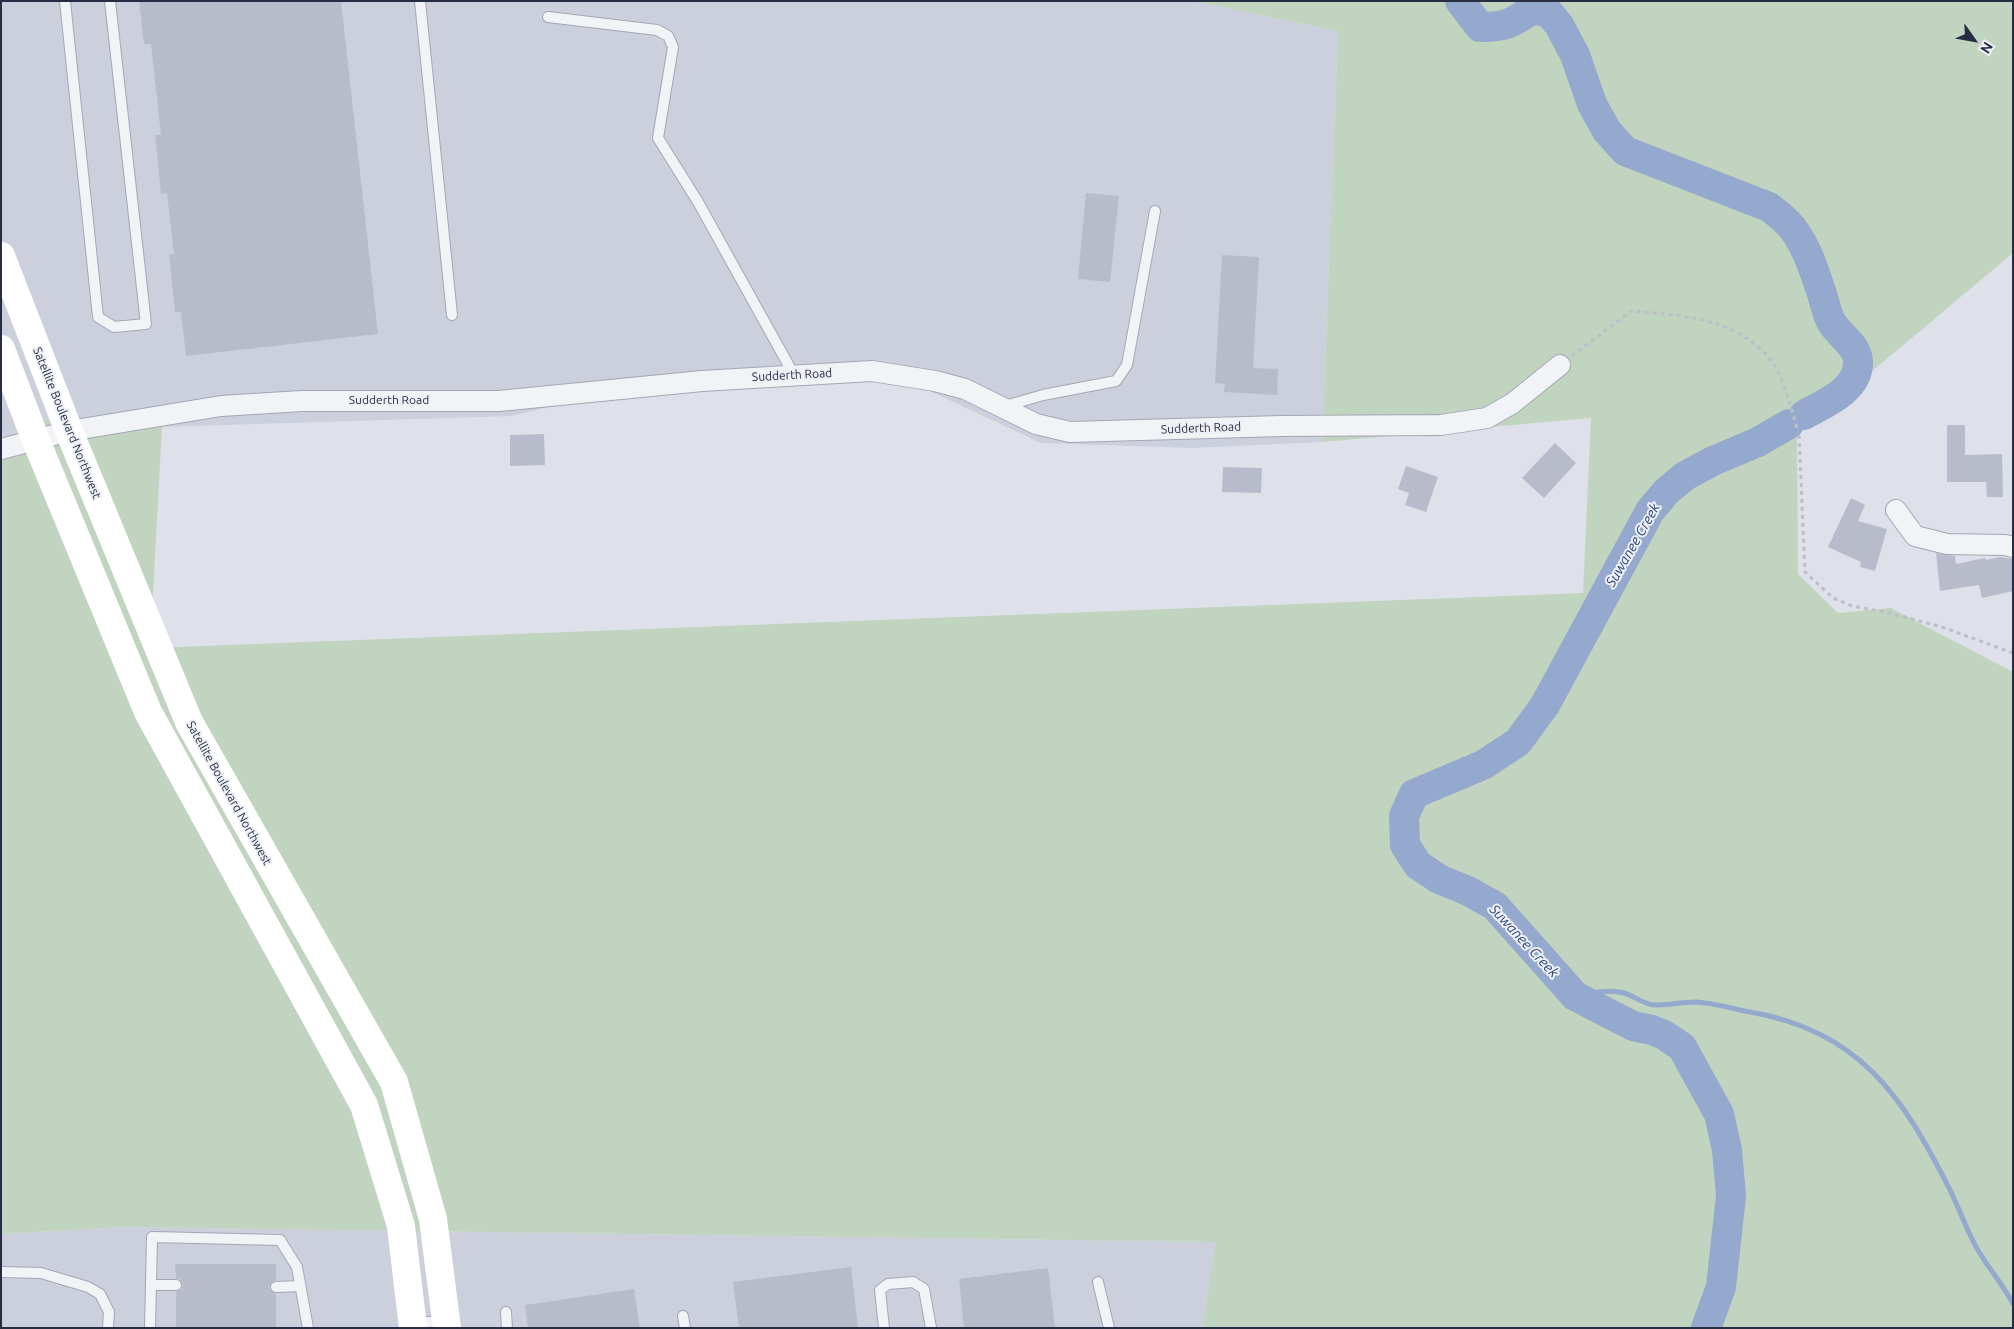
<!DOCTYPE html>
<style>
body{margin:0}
#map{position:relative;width:2014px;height:1329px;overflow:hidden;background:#dee1e9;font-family:Ubuntu,sans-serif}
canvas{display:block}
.frame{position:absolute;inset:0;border:2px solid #262c42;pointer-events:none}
.north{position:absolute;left:1949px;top:15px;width:50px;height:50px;-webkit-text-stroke:4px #eef0f7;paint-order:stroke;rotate:122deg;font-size:14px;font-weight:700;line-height:20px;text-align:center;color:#262c42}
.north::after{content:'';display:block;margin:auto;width:18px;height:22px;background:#262c42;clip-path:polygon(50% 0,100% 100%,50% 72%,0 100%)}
</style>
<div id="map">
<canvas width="2014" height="1329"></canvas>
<div class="frame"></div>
<div class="north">N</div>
</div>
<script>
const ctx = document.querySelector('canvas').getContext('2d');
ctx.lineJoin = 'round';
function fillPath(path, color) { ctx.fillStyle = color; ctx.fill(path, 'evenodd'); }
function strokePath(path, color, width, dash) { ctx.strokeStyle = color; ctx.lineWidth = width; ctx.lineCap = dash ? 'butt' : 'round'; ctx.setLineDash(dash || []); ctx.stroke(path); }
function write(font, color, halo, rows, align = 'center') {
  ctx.font = font + ' Ubuntu,sans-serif'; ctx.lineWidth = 4; ctx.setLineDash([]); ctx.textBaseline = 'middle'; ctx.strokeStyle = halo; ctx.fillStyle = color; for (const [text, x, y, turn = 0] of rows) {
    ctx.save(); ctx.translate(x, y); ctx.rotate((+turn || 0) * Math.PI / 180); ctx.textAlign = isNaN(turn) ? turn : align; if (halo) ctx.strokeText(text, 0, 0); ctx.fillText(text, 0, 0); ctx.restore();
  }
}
const built = new Path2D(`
 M1,1h1192l145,30 -16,411 -131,6 -150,-5 -167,-78 -243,23 -120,28 -349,11 -122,-8 -39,30z
 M122,1227l1094,15 -14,86h-1201v-94z`);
const green = new Path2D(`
 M1193,1h820v252l-216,181v6l1,134 40,39 53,-5 122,64v656h-811l14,-86 -1094,-15 -121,7v-785l39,-30 122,8 -12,221 1433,-55 8,-175 -269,24 16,-411z`);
const stream = new Path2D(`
 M1575,996c16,-3 33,-7 49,-3 10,3 21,12 31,12 14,0 28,-3 42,-3 16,1 33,6 48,9 114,19 157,83 206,181 8,17 15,35 23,51 11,22 28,39 39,61`);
const river = new Path2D(`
 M1460,1l20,26c25,0 32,-3 52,-18l17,4 10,12 16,30 17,49 15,27 18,20 144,56c6,5 12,9 18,15 18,18 27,48 35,72 3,9 5,21 10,29 8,13 27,23 26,41 -1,27 -35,40 -54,51
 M1706,1328l15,-41 10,-91 -4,-46 -8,-36 -37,-67 -18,-12 -12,-5 -19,-4 -58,-30 -80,-90 -27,-15 -29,-12 -21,-14 -13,-20 -1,-29 10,-22 69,-29 35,-23 27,-37 105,-194 16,-19 19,-16 28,-15 45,-19 31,-18`);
const building = new Path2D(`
 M139,1h202l37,333 -192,22 -5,-44h-6l-6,-58h5l-7,-61 -6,1 -6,-59h6l-10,-91h-7z
 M1086,193l33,3 -9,86 -32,-3z
 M1222,255l37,2 -6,111 25,1 -1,26 -53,-3 1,-8 -10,-1z
 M1947,425h18v30l37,-1 1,43h-16l-1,-15h-39z
 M544,434l1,31 -35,1v-31z
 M1555,443l21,20 -32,35 -22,-20z
 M1406,466l32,11 -12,35 -21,-7 4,-12 -11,-4z
 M1223,467l39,1 -1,25 -39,-1z
 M1851,498l14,7 -7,16 29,8 -12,42 -15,-4 1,-5 -33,-15z
 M1936,553l19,3 1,8 29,-6 1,2 14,-3 13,2v32l-31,7 -3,-13 -39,6z
 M175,1264h101v16l-4,2 -3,5 2,4 5,3v34h-100v-36l6,-3 1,-4 -3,-6 -4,-1z
 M851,1267l7,61h-119l-6,-46z
 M1048,1268l7,60h-91l-5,-49z
 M634,1289l6,39h-112l-3,-23z`);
const path = new Path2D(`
 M1572,356l59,-45c51,4 109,7 142,52 10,14 20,51 25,69
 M1799,435l6,137 28,26 19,8 38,7 52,14 71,26`);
const service = new Path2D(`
 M65,1l33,316 16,10 32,-3 -36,-323
 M420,1l32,314
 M548,17l109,13 11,6 5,11 -15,91 40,64 96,173
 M1002,407l41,-12 73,-14 11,-16 28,-154
 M1,1272l40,1 47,14 12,7 9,18 -1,16
 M1098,1282l11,46
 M151,1285h25
 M276,1287l24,-1
 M506,1312l1,16
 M683,1316l2,12
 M413,1324l32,-4
 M150,1328l2,-91 128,3 17,27 11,61
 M884,1328l-4,-38 8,-6 25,-2 11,7 7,39`);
const minor = new Path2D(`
 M1,449l68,-18 152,-25 81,-5h197l203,-20 170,-10 63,10 30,8 71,35 34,8 211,-6 160,-1 46,-7 26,-15 47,-38
 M1896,510l19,26 32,8 58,1 8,2`);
const secondary = new Path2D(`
 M1,256l68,175 120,291 205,360 39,137 14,109
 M1,349l34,89 113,274 216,393 37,121 12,102`);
const streetNames = [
 ["Sudderth Road",792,375,-3],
 ["Sudderth Road",389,400],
 ["Satellite Boulevard Northwest",67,423,68],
 ["Sudderth Road",1201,428,-2],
 ["Satellite Boulevard Northwest",229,793,61]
];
const waterNames = [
 ["Suwanee Creek",1633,545,-60],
 ["Suwanee Creek",1524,941,47]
];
fillPath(built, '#ccd0dc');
fillPath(green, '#c1d4bf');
strokePath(stream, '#95a8cd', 5);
strokePath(river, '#95a8cd', 30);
fillPath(building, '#b8bcca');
strokePath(service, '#a3a7b4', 12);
strokePath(minor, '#a3a7b4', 22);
strokePath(path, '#bdbfc8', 3, [4, 4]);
strokePath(service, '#f2f3f7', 10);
strokePath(minor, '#f2f3f7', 20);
strokePath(secondary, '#fff', 28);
write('12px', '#262c42', '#eef0f7', streetNames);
write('italic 14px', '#2c437a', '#eef0f7', waterNames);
</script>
